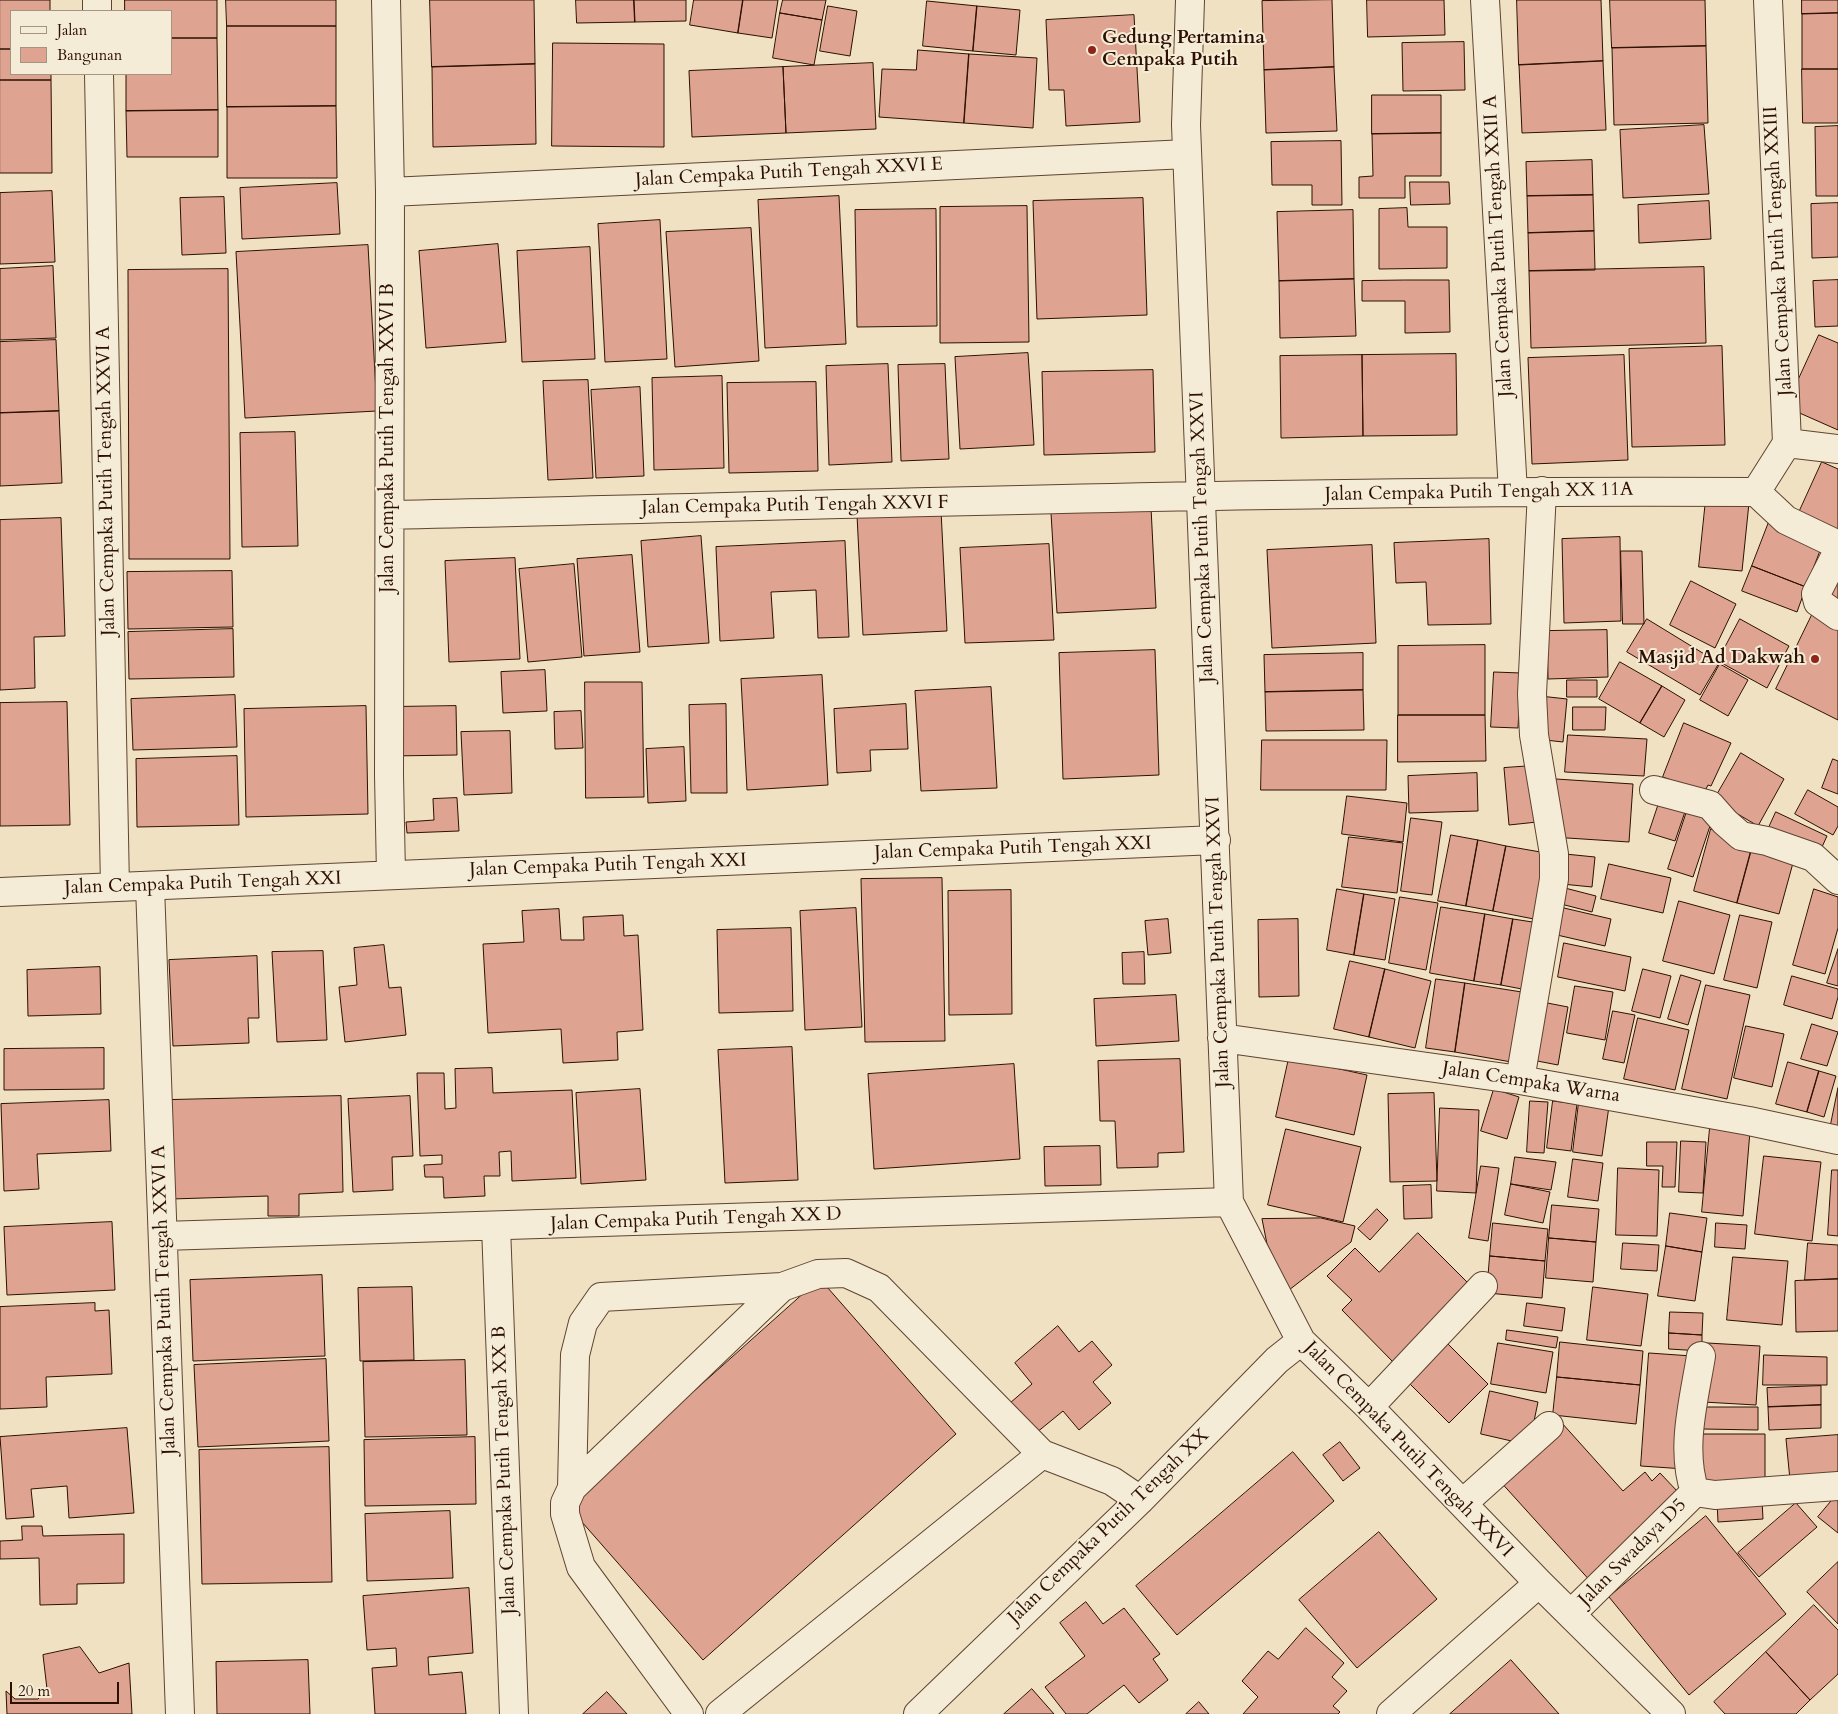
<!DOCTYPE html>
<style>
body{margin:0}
#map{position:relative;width:1838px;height:1714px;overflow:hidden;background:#f0e1c2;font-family:Cardo,serif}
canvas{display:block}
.legend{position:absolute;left:10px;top:10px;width:162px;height:65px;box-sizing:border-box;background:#f5ecd7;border:1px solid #a59481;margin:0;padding:6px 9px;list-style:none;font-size:15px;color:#2d1001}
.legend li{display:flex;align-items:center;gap:10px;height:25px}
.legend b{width:25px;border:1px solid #a59481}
.scale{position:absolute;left:10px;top:1682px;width:109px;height:22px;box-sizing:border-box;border:2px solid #2d1001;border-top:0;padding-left:6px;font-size:15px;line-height:18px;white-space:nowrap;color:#2d1001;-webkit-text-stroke:4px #f5ecd7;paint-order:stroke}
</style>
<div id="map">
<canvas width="1838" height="1714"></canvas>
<ul class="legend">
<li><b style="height:6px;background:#f5ecd7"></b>Jalan</li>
<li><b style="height:14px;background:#dfa391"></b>Bangunan</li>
</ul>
<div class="scale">20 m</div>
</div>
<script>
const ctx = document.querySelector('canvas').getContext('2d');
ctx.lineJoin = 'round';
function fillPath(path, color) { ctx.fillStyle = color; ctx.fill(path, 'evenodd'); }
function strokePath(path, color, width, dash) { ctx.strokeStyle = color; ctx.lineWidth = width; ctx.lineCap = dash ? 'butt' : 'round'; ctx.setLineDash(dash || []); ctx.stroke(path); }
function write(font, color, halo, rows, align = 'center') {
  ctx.font = font + ' Cardo,serif'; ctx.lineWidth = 4; ctx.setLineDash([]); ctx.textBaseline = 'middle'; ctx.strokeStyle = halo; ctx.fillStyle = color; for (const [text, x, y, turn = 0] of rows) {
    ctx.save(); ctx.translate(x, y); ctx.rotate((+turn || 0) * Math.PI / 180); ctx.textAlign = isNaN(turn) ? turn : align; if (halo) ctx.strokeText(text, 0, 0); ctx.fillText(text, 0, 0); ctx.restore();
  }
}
const building = new Path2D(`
 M0,0h50v11h-39v38h-11z
 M125,0h92v38h-46v-27h-46z
 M226,0h110v26h-109z
 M430,0h104l1,64 -103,3z
 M576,0h58l1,22 -58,1z
 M634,0h52v21l-51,1z
 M694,0h49l-5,33 -48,-8z
 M743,0h35l-6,38 -34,-5z
 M783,0h43l-4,20 -42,-7z
 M1332,0l2,67 -70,3 -2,-69z
 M1367,0h77l1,35 -77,2z
 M1517,0h84l2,61 -84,4z
 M1610,0h95l1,46 -94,2z
 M1802,0h36v13l-36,1z
 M927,1l50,5 -4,45 -50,-5z
 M828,6l29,5 -7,45 -30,-5z
 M977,6l43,4 -4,45 -43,-4z
 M780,13l42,7 -8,45 -41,-7z
 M1838,13v56h-36v-55z
 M1134,15l6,107 -74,4 -2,-36h-15l-3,-70z
 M227,26h109v80l-109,1z
 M171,38h46l1,72 -92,1v-37h45z
 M1464,42l1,48 -62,1 -1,-48z
 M553,43l111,1v103l-112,-1z
 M1706,46l2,77 -94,2 -2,-77z
 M0,49h11v25h40v6h-51z
 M918,50l51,4 -5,69 -85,-6 3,-48 34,1z
 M969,54l68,4 -4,70 -69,-5z
 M1603,61l3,69 -84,3 -3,-68z
 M873,63l3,66 -90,4 -3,-66z
 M535,64l1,80 -103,3 -1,-80z
 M783,67l3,66 -94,4 -3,-66z
 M1334,67l3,64 -71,2 -2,-63z
 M1802,69h36v54h-35z
 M0,80h51l1,93h-52z
 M1372,95h69v38l-69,1z
 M336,106l1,72h-110v-71z
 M218,110v47h-91l-1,-46z
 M1704,125l5,69 -86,4 -3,-68z
 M1838,126v70h-22l-1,-69z
 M1441,133v43h-36v22h-46v-21l14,-1 -1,-42z
 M1341,141l1,64h-30v-20h-40l-1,-43z
 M1592,160l1,35 -66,1 -1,-34z
 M1410,182h39l1,22 -39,1z
 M337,183l3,51 -98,5 -2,-51z
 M52,191l3,71 -55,2v-71z
 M1593,195l1,36 -66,2 -1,-37z
 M839,196l7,148 -81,4 -7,-148z
 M224,197l2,56 -44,2 -2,-57z
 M1143,198l4,117 -110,4 -4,-118z
 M1709,201l2,38 -72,4 -1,-38z
 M1838,203v54l-26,1 -1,-54z
 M1027,206l2,136 -89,1v-136z
 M1407,208l1,19h39v41l-68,1v-60z
 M936,209l1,117 -80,1 -2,-117z
 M1353,210l1,69 -75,2 -2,-69z
 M660,220l7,139 -62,3 -7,-138z
 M751,228l8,133 -84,6 -9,-135z
 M1594,231l1,39 -66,1 -1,-38z
 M498,244l8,98 -80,6 -7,-97z
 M368,245l9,166 -132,7 -9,-166z
 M590,247l5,112 -73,3 -5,-111z
 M53,266l3,72 -56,2v-71z
 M1704,267l2,76 -175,5 -2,-77z
 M228,269l2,290h-101l-1,-289z
 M1354,279l2,57 -76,2 -1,-57z
 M1405,280h44l1,52 -45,1v-32h-43v-20z
 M1838,280v46l-23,1 -2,-46z
 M1819,335l19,8v87l-52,-23z
 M56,340l3,71 -59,2v-71z
 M1722,346l3,99 -93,2 -3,-98z
 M1028,353l6,92 -74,4 -5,-92z
 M1456,354l1,81 -94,1 -1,-81z
 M1362,355l1,81 -82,2 -1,-82z
 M1624,355l4,105 -96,4 -4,-106z
 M888,364l4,98 -63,3 -3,-99z
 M945,364l4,95 -48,2 -3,-96z
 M1153,370l2,82 -111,3 -2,-83z
 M722,376l2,92 -70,2 -2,-92z
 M588,380l5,98 -45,2 -5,-99z
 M816,382l2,89 -89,2 -2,-90z
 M640,387l4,89 -48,2 -5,-88z
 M59,411l3,72 -62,3v-73z
 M295,432l3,114 -56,1 -2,-114z
 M1822,462l16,7v70l-42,-20z
 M1706,499l43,4 -7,68 -43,-4z
 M1151,507l5,101 -99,5 -6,-100z
 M941,510l6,121 -84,4 -6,-120z
 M61,518l4,118 -31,1 1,51 -35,2v-170z
 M1769,522l54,21 -17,44 -54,-21z
 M701,536l8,107 -61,4 -7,-106z
 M1620,537l1,84 -57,2 -2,-84z
 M1489,539l2,85 -63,1 -2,-43 -30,1 -2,-40z
 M845,541l4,96 -31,1 -2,-48 -45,2 3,46 -54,3 -4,-94z
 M1049,544l5,96 -89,3 -5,-95z
 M1372,545l4,98 -104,5 -5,-98z
 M1621,551h21l2,73h-21z
 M632,555l8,97 -56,4 -7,-97z
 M515,558l5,101 -71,3 -4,-101z
 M574,564l8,93 -54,5 -9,-93z
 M1752,566l54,21 -9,25 -55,-21z
 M232,571l1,56 -105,2 -1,-57z
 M1838,575v34l-14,-7z
 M1691,581l45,23 -21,44 -45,-23z
 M1812,615l26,13v92l-62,-31z
 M1647,619l72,44 -19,32 -73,-43z
 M1740,619l49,27 -22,42 -49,-27z
 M233,629l1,48 -105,2 -1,-47z
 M1607,630l1,47 -60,2 -1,-48z
 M1485,645v70h-87v-69z
 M1155,650l4,125 -96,4 -4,-126z
 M1363,653v37l-98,2 -1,-37z
 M1620,662l42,24 -22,37 -41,-24z
 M1720,664l28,16 -20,36 -28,-16z
 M545,670l2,41 -44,2 -2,-41z
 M1494,672l27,1 -3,55 -27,-1z
 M822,675l6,110 -81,5 -6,-111z
 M1567,680h30v17h-30z
 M585,682h57l2,115 -58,1z
 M1662,686l23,14 -21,37 -24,-14z
 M991,687l6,101 -76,3 -6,-100z
 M1363,690l1,40 -98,1 -1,-39z
 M235,695l2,52 -104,3 -2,-51z
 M1540,696l27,3 -4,43 -27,-3z
 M67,702l3,123 -70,1v-123z
 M726,704l1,89h-36l-2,-88z
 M906,704l2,45 -38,1 1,21 -34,2 -3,-64z
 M366,706l2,108 -122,3 -2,-108z
 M456,706l1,49 -66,1v-49z
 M1573,707h33l-1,23h-32z
 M581,711l2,37 -28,1 -1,-37z
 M1398,715h87l1,46 -88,1z
 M1684,723l47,20 -20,43 -3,-1 -4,8 -41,-16z
 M510,731l2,62 -48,2 -3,-63z
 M1568,735l79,4 -3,37 -79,-4z
 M1262,740h125l-1,50h-125z
 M684,747l2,54 -38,2 -2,-54z
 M1741,753l43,26 -26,47 -44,-26z
 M237,756l2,69 -102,2 -1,-68z
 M1833,759l5,2v33l-16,-6z
 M1532,766l5,56 -28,3 -5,-57z
 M1477,773l1,38 -69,2 -1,-37z
 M1556,779l77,5 -4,58 -77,-5z
 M1808,790l30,17v19l-5,9 -38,-21z
 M1662,794l26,9 -13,38 -26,-8z
 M1347,796l60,7 -4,39 -61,-8z
 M457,798l2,33 -52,2 -1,-11 28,-2 -1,-21z
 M1688,808l25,9 -20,60 -25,-8z
 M1776,812l51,24 -10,22 -51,-24z
 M1411,818l31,4 -10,73 -31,-4z
 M1711,829l43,11 -17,63 -43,-12z
 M1451,835l27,5 -12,66 -28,-5z
 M1349,837l54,6 -6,50 -55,-6z
 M1478,840l28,6 -13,65 -27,-5z
 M1754,840l42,12 -17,62 -42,-11z
 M1506,846l46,8 -13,66 -46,-9z
 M1565,854l30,3 -3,30 -30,-3z
 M1609,864l62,14 -8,35 -62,-14z
 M942,878l3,163 -80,1 -4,-163z
 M1561,887l35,9 -4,16 -35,-9z
 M1337,889l27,5 -10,61 -27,-5z
 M1814,889l24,8v31l-13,46 -32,-9z
 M1011,890l1,124 -63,1 -1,-124z
 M1364,894l31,5 -10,61 -31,-5z
 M1400,897l38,6 -12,67 -37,-7z
 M1679,901l51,14 -16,59 -51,-13z
 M1441,907l44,7 -11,67 -44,-8z
 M856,908l6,119 -57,3 -5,-119z
 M1564,908l47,11 -6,27 -48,-11z
 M559,909l2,31h23l-1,-23 40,-2 1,21 14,-1 5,95 -26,2 1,28 -55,3 -2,-34 -73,4 -5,-89 41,-2 -2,-31z
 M1485,914l28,5 -12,66 -27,-4z
 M1740,915l32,7 -15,66 -33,-8z
 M1168,919l3,34 -23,2 -3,-34z
 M1298,919l1,77 -40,1 -1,-77z
 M1513,919l26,4 -12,67 -26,-5z
 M791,928l2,83 -74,2 -2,-83z
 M1564,943l67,14 -6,34 -67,-14z
 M384,945l5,43 12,-1 5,48 -61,7 -6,-55 18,-2 -3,-37z
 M1838,949v37l-11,-3z
 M323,951l4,89 -50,2 -5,-90z
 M1144,952l1,32h-22l-1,-31z
 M257,956l2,62h-11l1,25 -76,3 -4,-86z
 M1350,961l35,8 -16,68 -35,-8z
 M100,967l1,47 -73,2 -1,-46z
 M1385,969l46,12 -16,67 -46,-11z
 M1643,969l28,7 -11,42 -28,-7z
 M1681,975l20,6 -13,44 -20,-6z
 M1792,976l46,13v8l-6,22 -48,-14z
 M1436,979l29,4 -10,69 -29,-4z
 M1465,983l63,10 -11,70 -62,-11z
 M1706,985l44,10 -23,104 -45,-10z
 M1575,986l38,6 -8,48 -38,-7z
 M1176,995l3,46 -83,5 -2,-47z
 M1537,1001l31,6 -10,58 -31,-6z
 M1613,1011l22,4 -11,48 -21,-4z
 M1638,1018l51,12 -14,60 -51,-11z
 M1812,1024l26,8 -11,34 -26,-7z
 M1746,1026l38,8 -12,53 -38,-9z
 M792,1047l6,133 -73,3 -7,-133z
 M104,1048v41l-100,1v-41z
 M1289,1058l78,17 -13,60 -78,-18z
 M1180,1059l4,93 -26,1v14l-41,1 -2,-47h-15l-2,-60z
 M1788,1062l31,9 -12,41 -31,-8z
 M1014,1064l6,95 -146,10 -6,-95z
 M492,1068l1,25 79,-3 4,88 -64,3 -1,-30 -12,1 1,24h-16l1,20 -41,2 -1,-21h-18l-1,-12 18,-1v-9l-22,1 -3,-83h27l1,36 11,-1 -1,-39z
 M1819,1071l17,5 -12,41 -17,-5z
 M1838,1088v42l-8,-1z
 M640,1089l6,91 -65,4 -5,-91z
 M1494,1089l25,8 -12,42 -26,-8z
 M1434,1093l3,88 -47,1 -2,-88z
 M341,1096l2,96 -44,2v22h-31v-20l-97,3 -2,-99z
 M410,1096l3,60 -21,1 1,33 -40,2 -5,-93z
 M109,1100l2,51 -74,3 2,35 -35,2 -3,-87z
 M1530,1101l18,1 -4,51 -17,-1z
 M1553,1101l24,3 -6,47 -24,-3z
 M1579,1102l30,4 -7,50 -29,-4z
 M1440,1108l39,2 -3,83 -39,-2z
 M1710,1128l40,3 -7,85 -41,-4z
 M1286,1129l75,18 -18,75 -75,-17z
 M1681,1141l25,1 -3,51 -24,-1z
 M1647,1142h30l-2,45h-13l1,-21h-16z
 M1100,1146l1,39 -56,1 -1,-39z
 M1764,1156l57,6 -9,79 -57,-7z
 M1515,1157l41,5 -5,28 -40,-6z
 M1573,1159l30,4 -5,38 -30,-4z
 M1481,1166l18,2 -11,73 -19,-3z
 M1618,1168l41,2 -2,66 -41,-1z
 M1832,1170h6v66l-10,-1z
 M1511,1184l39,8 -7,31 -38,-8z
 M1431,1185l1,33 -28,1 -1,-33z
 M1552,1205l47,4 -3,33 -47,-4z
 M1377,1209l11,11 -18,20 -12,-11z
 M1670,1213l37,5 -5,34 -36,-6z
 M1321,1218l34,8 -4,16 -62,48 -22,-46 -5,-25z
 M112,1222l3,68 -108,5 -3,-68z
 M1493,1223l55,6 -3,32 -55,-5z
 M1716,1223l31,2 -2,24 -30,-2z
 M1418,1233l53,53 -77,77 -52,-53 10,-10 -25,-24 28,-28 24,24z
 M1549,1238l47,4 -3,40 -47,-4z
 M1623,1243l36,2 -2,26 -36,-2z
 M1808,1243l30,2v34l-33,1z
 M1666,1246l36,6 -7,49 -37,-5z
 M1490,1256l55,5 -3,37 -55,-5z
 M1733,1257l55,4 -6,64 -55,-5z
 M322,1275l3,81 -132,5 -3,-81z
 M820,1279l136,155 -253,226 -136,-155z
 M1838,1279v52l-42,1 -1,-51z
 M412,1287l2,73 -54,1 -2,-73z
 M1593,1287l55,7 -7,52 -54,-6z
 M95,1303v8l14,-1 3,64 -66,3 1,30 -47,2v-102z
 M1527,1303l38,5 -3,23 -38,-5z
 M1670,1312l33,1 -1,22 -33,-2z
 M1058,1326l21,26 13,-11 20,24 -19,17 18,21 -32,27 -16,-19 -27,22 -26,-30 22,-19 -17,-21z
 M1507,1330l51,7 -2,11 -50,-8z
 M1669,1333l33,2v16l-33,-2z
 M1445,1341l43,43 -39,39 -43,-43z
 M1560,1342l83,9 -3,34 -83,-8z
 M1498,1343l55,9 -7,41 -55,-9z
 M1707,1343l53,3 -4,59 -53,-3z
 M1649,1353l43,3 -7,113 -44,-3z
 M1764,1355l63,2v28h-64z
 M326,1359l3,82 -131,6 -4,-82z
 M465,1360l2,75 -102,2 -2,-75z
 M1557,1377l83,8 -4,39 -83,-9z
 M1821,1386v19l-53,2 -1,-19z
 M1490,1391l48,11 -9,43 -48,-11z
 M1821,1405v23l-52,2 -1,-23z
 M1702,1407h56v23l-55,-1z
 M1561,1422l62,69 22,-19 7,9 8,-8 18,19 -85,92 -95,-105z
 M127,1428l7,85 -65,5 -2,-32 -36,3 3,28 -28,2 -6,-82z
 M1692,1434h73v50h-73z
 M1838,1435v41l-48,4 -4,-41z
 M475,1437l1,67 -111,2 -1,-66z
 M1340,1442l20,26 -17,13 -20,-26z
 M329,1447l3,135 -130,2 -3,-134z
 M1293,1452l41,49 -157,134 -41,-49z
 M1838,1493v40l-20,-16z
 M1762,1500l1,19 -45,3 -1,-20z
 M1796,1503l21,24 -58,50 -21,-24z
 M450,1511l3,67 -86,3 -2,-67z
 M1706,1516l80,98 -97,81 -80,-98z
 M22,1526h20l1,10 81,-2v49l-47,1v20l-37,1 -1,-47 -39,1v-18l22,-1z
 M1379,1532l58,67 -80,69 -58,-68z
 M1838,1562v62l-31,-32z
 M469,1588l4,65 -45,4 1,18 33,-3 4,42h-91l-3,-46 25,-2 -1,-18 -29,2 -4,-54z
 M1086,1602l17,22 21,-16 36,46 -7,5 15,21 -29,23 -15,-18 -37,29h-21l-21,-27 40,-31 -25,-33z
 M1814,1605l24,25v44l-28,26 -44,-48z
 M1306,1628l38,35 -12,14 15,14 -14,15 7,6 -2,2h-95l15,-17 -16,-16 26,-30 10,8z
 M80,1647l19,26 30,-10 3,51h-125l-1,-23 9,8h23l9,-10 -4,-34z
 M1766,1652l44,48 -14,14h-71l-11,-12z
 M308,1660l2,54h-93l-1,-52z
 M1511,1660l48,54h-109z
 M1032,1689l22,25h-50z
 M607,1692l20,22h-44z
 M1199,1702l10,12h-23z`);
const minor = new Path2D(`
 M97,0v11
 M386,0l4,192 -1,583 2,100
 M1190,0l-4,125 43,1077 72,139 68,66 170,176 132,131
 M1485,0l28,492
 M99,74l16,813
 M390,192l797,-38
 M1787,443l51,6
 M1756,492l31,-49 -19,-443
 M1756,492l30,28 46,22 4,5v8l-20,39 2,8 20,14
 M390,515c455,-10 911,-26 1366,-23
 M1654,790l56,15 15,17 16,14 26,5 46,16 25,23
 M150,886l30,828
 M0,892l1216,-52
 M1222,1038l298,42 229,41 89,19
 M1520,1080l34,-201v-25l-20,-119 -2,-41 10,-203
 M496,1226l18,488
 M163,1236l1066,-34
 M1369,1407l114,-121
 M572,1488l3,-133 8,-32 18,-26 181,-10 36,-13 28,-1 33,15 163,166
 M1695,1492l20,3 123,-9
 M1695,1492c-15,-43 -1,-92 6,-136
 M1463,1503l86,-77
 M1571,1614l124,-122
 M689,1714l-108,-147 -16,-53v-11l7,-15 210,-201
 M720,1714l322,-260 70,27 28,19
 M918,1714l222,-214 137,-140 24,-19
 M1391,1714l148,-131`);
const markers = [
 [1092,50,5,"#8f2418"],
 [1815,659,5,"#8f2418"]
];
const poiNames = [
 ["Gedung Pertamina",1102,39],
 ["Cempaka Putih",1102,61],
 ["Masjid Ad Dakwah",1805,659,"right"]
];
const streetNames = [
 ["Jalan Cempaka Putih Tengah XXVI E",789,173,-3],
 ["Jalan Cempaka Putih Tengah XXII A",1499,246,-93],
 ["Jalan Cempaka Putih Tengah XXIII",1779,251,-93],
 ["Jalan Cempaka Putih Tengah XXVI B",389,438,-90],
 ["Jalan Cempaka Putih Tengah XXVI A",107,481,-91],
 ["Jalan Cempaka Putih Tengah XX 11A",1479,493,-1],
 ["Jalan Cempaka Putih Tengah XXVI F",795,506,-1],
 ["Jalan Cempaka Putih Tengah XXVI",1203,537,-92],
 ["Jalan Cempaka Putih Tengah XXI",1013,849,-2],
 ["Jalan Cempaka Putih Tengah XXI",608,866,-2],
 ["Jalan Cempaka Putih Tengah XXI",203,884,-2],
 ["Jalan Cempaka Putih Tengah XXVI",1219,942,-92],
 ["Jalan Cempaka Warna",1531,1083,9],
 ["Jalan Cempaka Putih Tengah XX D",696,1220,-2],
 ["Jalan Cempaka Putih Tengah XXVI A",165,1300,-92],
 ["Jalan Cempaka Putih Tengah XXVI",1408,1450,46],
 ["Jalan Cempaka Putih Tengah XX B",505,1470,-92],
 ["Jalan Cempaka Putih Tengah XX",1109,1527,-44],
 ["Jalan Swadaya D5",1633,1553,-45]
];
fillPath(building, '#dfa391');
strokePath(building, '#2d1001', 1);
strokePath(minor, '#5e4431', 30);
strokePath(minor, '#f5ecd7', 28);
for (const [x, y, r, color] of markers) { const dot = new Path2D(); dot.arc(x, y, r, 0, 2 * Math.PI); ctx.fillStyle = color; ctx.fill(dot); strokePath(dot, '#f5ecd7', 2); }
write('bold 19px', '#2d1001', '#f5ecd7', poiNames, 'left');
write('19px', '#2d1001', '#f5ecd7', streetNames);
</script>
